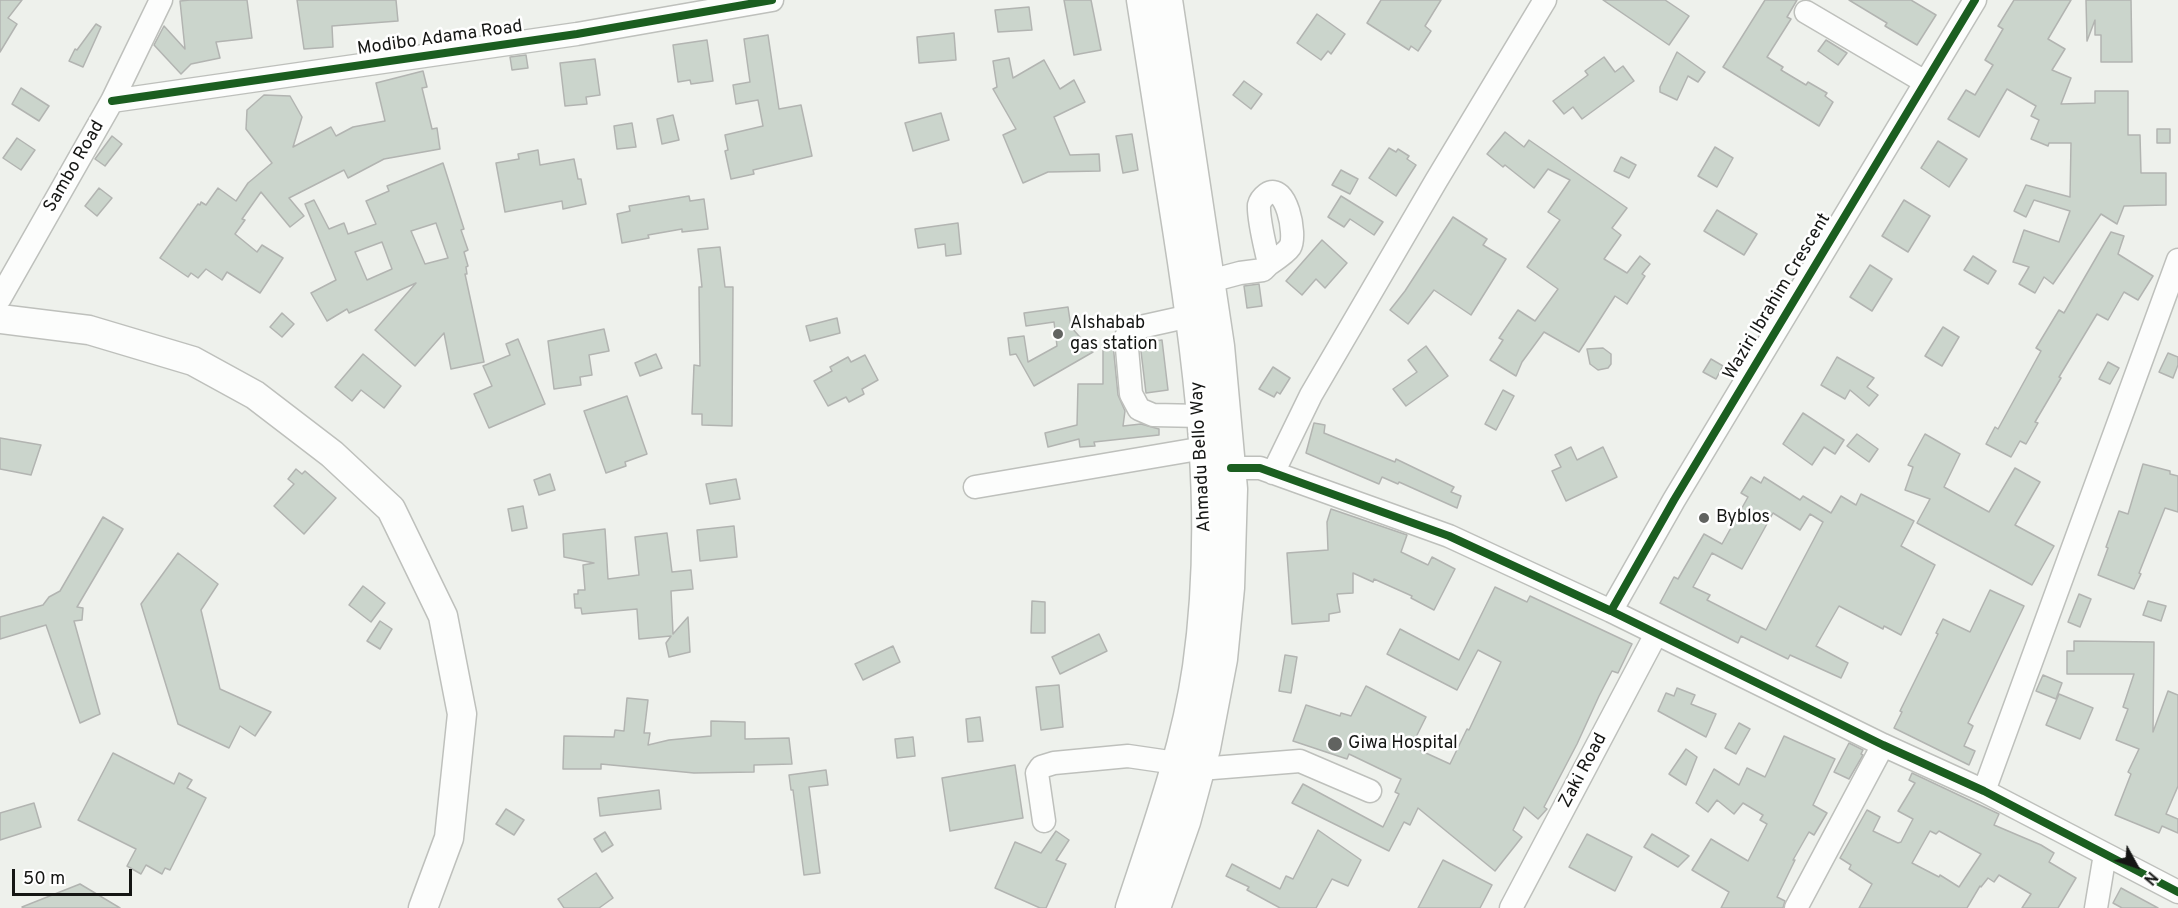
<!DOCTYPE html>
<style>
body{margin:0}
#map{position:relative;width:2178px;height:908px;overflow:hidden;background:#eef1ec;font-family:Overpass,sans-serif}
canvas{display:block}
.north{position:absolute;left:2106px;top:836px;width:60px;height:60px;-webkit-text-stroke:4px #fff;paint-order:stroke;rotate:130deg;font-size:16px;font-weight:700;line-height:24px;text-align:center;color:#151614}
.north::after{content:'';display:block;margin:auto;width:21px;height:27px;background:#151614;clip-path:polygon(50% 0,100% 100%,50% 72%,0 100%)}
.scale{position:absolute;left:12px;top:869px;width:120px;height:27px;box-sizing:border-box;border:3px solid #151614;border-top:0;padding-left:8px;font-size:18px;line-height:21px;white-space:nowrap;color:#151614;-webkit-text-stroke:4px #fff;paint-order:stroke}
</style>
<div id="map">
<canvas width="2178" height="908"></canvas>
<div class="north">N</div>
<div class="scale">50 m</div>
</div>
<script>
const ctx = document.querySelector('canvas').getContext('2d');
ctx.lineJoin = 'round';
function fillPath(path, color) { ctx.fillStyle = color; ctx.fill(path, 'evenodd'); }
function strokePath(path, color, width, dash) { ctx.strokeStyle = color; ctx.lineWidth = width; ctx.lineCap = dash ? 'butt' : 'round'; ctx.setLineDash(dash || []); ctx.stroke(path); }
function write(font, color, halo, rows, align = 'center') {
  ctx.font = font + ' Overpass,sans-serif'; ctx.lineWidth = 5; ctx.setLineDash([]); ctx.textBaseline = 'middle'; ctx.strokeStyle = halo; ctx.fillStyle = color; for (const [text, x, y, turn = 0] of rows) {
    ctx.save(); ctx.translate(x, y); ctx.rotate((+turn || 0) * Math.PI / 180); ctx.textAlign = isNaN(turn) ? turn : align; if (halo) ctx.strokeText(text, 0, 0); ctx.fillText(text, 0, 0); ctx.restore();
  }
}
const building = new Path2D(`
 M0,0h22l-14,18 9,6 -17,28z
 M190,0h57l5,38 -36,4 4,16 -29,6 -10,10 -27,-29 10,-19 21,23 -5,-48z
 M297,0h99l2,21 -66,5 1,21 -29,2z
 M1064,0h27l10,50 -27,5z
 M1381,0h60l-16,26 6,5 -13,20 -7,-5 -2,4 -42,-27z
 M1603,0h62l24,16 -20,29z
 M1765,0h32l-10,17 4,2 -24,38 16,10 -2,3 25,15 2,-3 19,11 -2,3 8,6 -14,24 -96,-59z
 M1849,0h62l25,15 -19,30 -32,-19 2,-3z
 M2014,0h57l-23,39 17,10 -13,21 19,8 -10,26 34,-1v-12h33v44h12l1,38h25v32l-42,1 -7,18 -16,-10 -48,70 -9,-7 -9,16 -16,-9 10,-17 -16,-5 11,-32 35,12 11,-31 -36,-11 -8,17 -12,-6 12,-26 44,12 1,-54h-22l-1,3 -17,-7 8,-19 -8,-4 5,-10 -29,-17 -28,48 -31,-18 18,-29 9,5 18,-30 -8,-5 18,-31 -5,-3z
 M2086,0h45l1,62h-31v-27h-6v-15l-8,21z
 M1029,7l3,23 -34,2 -3,-22z
 M1317,14l28,20 -14,20 -3,-3 -7,9 -24,-17z
 M96,24l5,3 -18,40 -14,-6 6,-12 2,1z
 M954,33l2,27 -37,3 -2,-26z
 M768,35l11,74 22,-4 11,51 -59,14 1,4 -23,5 -6,-28 3,-1 -3,-15 38,-9 -5,-26 -22,4 -3,-19 17,-3 -6,-43z
 M707,40l6,41 -22,3 -1,-4 -12,2 -5,-37z
 M1826,40l21,13 -9,12 -20,-14z
 M1677,52l28,20 -7,10 -10,-6 -11,24 -17,-8v-5z
 M526,55l2,13 -16,2 -2,-13z
 M1604,57l11,15 8,-6 11,15 -52,38 -9,-12 -9,7 -11,-13 35,-26 -3,-4z
 M1009,58l4,20 31,-18 16,29 14,-9 11,22 -31,15 16,38 29,-1 1,17 -52,1 -25,11 -20,-48 13,-6 -23,-40 4,-2 -4,-26z
 M595,59l5,36 -14,2 1,7 -22,2 -5,-43z
 M423,71l4,16 -5,1 10,41 5,-1 3,21 -56,10 -36,19 -4,-8 -55,28 15,18 -14,11 -29,-35 -19,27 3,1 -10,14 22,18 5,-7 21,13 -23,35 -33,-21 -5,8 -16,-11 -8,9 -7,-5 -3,4 -28,-19 38,-54 2,1 1,-3 5,3 12,-17 18,13 12,-18 24,-20 -26,-34 1,-19 17,-15 26,1 12,21 -9,30 38,-20 5,9 17,-9 32,-6 -9,-38z
 M1244,81l18,13 -11,15 -18,-14z
 M21,88l28,18 -10,15 -27,-17z
 M941,113l8,27 -36,11 -8,-28z
 M673,115l6,25 -17,4 -5,-25z
 M632,123l4,24 -19,2 -3,-23z
 M2157,129h13v14h-13z
 M1505,132l19,15 5,-7 98,68 -15,20 9,7 -17,24 23,14 13,-17 10,8 -8,10 3,2 -18,28 -12,-8 -36,56 -35,-20 -22,30 -6,14 -26,-16 13,-20 -4,-2 19,-28 17,11 23,-32 -31,-22 33,-47 -12,-8 22,-32 -22,-11 -14,19 -29,-23 -2,2 -16,-13z
 M1132,134l6,36 -15,3 -7,-37z
 M112,136l10,8 -17,22 -10,-7z
 M17,138l18,12 -14,20 -18,-12z
 M1938,141l29,18 -18,28 -28,-19z
 M1715,147l18,11 -16,29 -19,-11z
 M1389,148l7,4 2,-3 11,7 -2,3 9,6 -20,31 -27,-18z
 M538,150l2,15 34,-6 4,20h3l5,25 -23,5 -1,-8 -57,11 -9,-49 23,-4 -1,-5z
 M1621,157l15,8 -7,13 -15,-7z
 M443,163l21,66 -3,1 7,20 -4,2 4,14 -2,1 1,7h-2l19,88 -33,7 -7,-36 -29,33 -40,-36 41,-47 -67,30 -2,-4 -20,12 -16,-28 25,-13 -31,-76 9,-4 15,29 15,-6 4,11 28,-10 -10,-23 23,-10 -2,-5zM436,223l12,35 -23,6 -14,-33zM382,242l10,27 -25,11 -12,-28z
 M1341,170l17,9 -8,15 -18,-9z
 M99,188l13,10 -15,18 -12,-10z
 M689,196l1,5 14,-2 4,30 -26,3v-3l-34,6 1,3 -27,5 -5,-29 13,-3 -1,-5z
 M1341,196l42,26 -9,13 -24,-16 -6,8 -16,-10z
 M1904,200l26,16 -22,36 -26,-16z
 M1717,210l40,24 -13,21 -40,-24z
 M1453,217l34,22 -4,6 23,14 -35,56 -37,-25 -26,34 -18,-14 15,-19z
 M958,223l3,31 -15,2 -1,-12 -27,4 -3,-19z
 M2111,232l13,4 -6,18 35,22 -15,24 -14,-8 -16,28 -11,-6 -38,63 2,1 -26,44 3,1 -12,21 -6,-3 -9,16 -25,-13 9,-17 3,2 43,-78 -5,-3 23,-38 5,3z
 M1322,240l25,23 -22,25 -9,-9 -14,16 -16,-14z
 M720,247l5,40h8l-1,139 -30,-1v-11h-10l2,-49 6,1 -1,-79h3l-4,-38z
 M1973,256l23,15 -8,13 -24,-14z
 M1870,265l22,14 -20,32 -22,-14z
 M1259,284l3,22 -15,2 -3,-22z
 M1068,307l3,20 22,25 -59,34 -18,-32 -6,1 -2,-17 16,-2 4,26 29,-16 -3,-24 -28,4 -2,-13z
 M282,313l12,11 -12,13 -12,-10z
 M837,318l3,15 -30,8 -4,-15z
 M1943,327l16,10 -17,29 -17,-10z
 M604,329l5,22 -20,4 3,20 -12,2 1,8 -27,4 -6,-48z
 M518,339l27,65 -56,24 -15,-34 18,-8 -9,-20 27,-11 -4,-11z
 M1162,340l6,50 -22,3 -6,-50z
 M1103,344h10l5,51 7,16 -2,15 18,-2 18,5v6l-65,7 1,4 -15,1 -1,-8 -31,8 -3,-14 32,-8 1,-41h25z
 M1426,346l22,30 -42,30 -13,-17 24,-17 -9,-12z
 M1603,348l8,6v10l-3,4 -10,2 -8,-6 -3,-15z
 M2168,353l10,4v8l-5,13 -14,-6z
 M363,354l38,32 -17,22 -23,-18 -9,11 -17,-14z
 M656,354l6,14 -22,8 -5,-13z
 M865,355l13,25 -16,9 2,5 -15,8 -3,-5 -18,9 -14,-25 18,-10 -2,-4 18,-10 3,5z
 M1837,357l37,21 -7,9 11,8 -9,11 -19,-16 -5,9 -24,-14z
 M1711,359l12,7 -7,13 -13,-7z
 M2108,362l11,6 -9,16 -11,-5z
 M1273,367l17,11 -10,16 -3,-2 -3,5 -15,-8z
 M1503,390l11,6 -18,34 -11,-6z
 M627,396l20,58 -22,8 1,4 -20,7 -22,-62z
 M1803,413l41,27 -9,14 -11,-7 -12,18 -29,-21z
 M1314,423l11,2 -1,8 71,29 1,-3 58,28 -3,5 10,4 -4,12 -58,-26 -1,2 -16,-7 -3,7 -73,-31z
 M1857,434l21,15 -9,13 -22,-16z
 M1925,434l35,20 -16,33 45,25 26,-44 25,14 -25,43 39,21 -22,39 -115,-62 13,-24 -25,-9 8,-23 -5,-2z
 M0,438l41,7 -10,30 -31,-6z
 M1571,447l6,13 26,-13 14,30 -51,24 -14,-30 9,-4 -6,-12z
 M2143,464l27,7v3l8,2v36l-13,-4 -26,65 2,1 -7,15 -36,-14 10,-27 -2,-1 13,-36 9,3z
 M296,469l6,5 3,-3 31,27 -32,36 -30,-28 20,-22 -6,-5z
 M550,474l5,16 -16,5 -5,-15z
 M1751,477l10,6 3,-6 36,23 3,-4 28,17 10,-17 15,9 5,-11 53,27 -13,25 34,19 -34,70 -17,-9 -1,3 -44,-23 -23,40 32,17 -7,15 -51,-23 -2,4 -47,-23 -3,7 -78,-40 14,-26 4,2 26,-45 18,10 26,-47 -7,-4zM1773,513l27,17 10,-16 13,8 -57,108 -59,-30 3,-5 -17,-8 19,-34 30,16z
 M736,479l4,20 -30,5 -4,-20z
 M523,506l4,22 -15,3 -4,-22z
 M1331,509l76,26 -6,17 27,13 4,-8 23,12 -21,41 -23,-12 1,-2 -38,-17 -1,3 -20,-9v20l-16,1 3,18 -11,2v7l-37,3 -5,-71 41,-3 -1,-28z
 M103,517l20,12 -46,78 6,1 -1,12 -8,1 26,93 -20,9 -34,-98 -46,14v-22l43,-12 6,-8 11,-6z
 M734,526l3,31 -37,4 -3,-31z
 M605,529l3,50 31,-4 -4,-38 32,-4 5,39 19,-2 2,19 -22,2 2,43 15,-17 2,35 -21,5 -3,-14 5,-7 -32,3 -2,-30 -55,5 -1,-6h-6l-1,-14h4v-4h7l-2,-25 11,-2 -30,-6 -1,-23z
 M178,553l40,31 -17,26 19,79 51,23 -16,24 -15,-10 -11,22 -51,-24 -37,-120z
 M363,586l22,17 -14,19 -22,-17z
 M1495,587l32,15 3,-6 102,48 -14,29 -6,-2 -13,25 -22,48 -33,63 3,2 -9,10 -14,-12 -11,23 9,7 -27,34 -77,-63 -8,17 -6,-3 -15,29 -97,-48 11,-19 80,43 16,-33 -4,-2 6,-13 -52,-25 -2,5 -54,-18 13,-36 34,11 1,-3 10,3 15,-30 60,31 -14,28 3,3 35,16 17,-35 2,1 32,-68 -23,-12 -21,40 -70,-36 13,-25 59,31z
 M1990,590l34,16 -56,117 5,3 -9,20 11,5 -6,14 -75,-37 8,-16 -2,-1 38,-77 -2,-1 7,-14 27,13z
 M2079,594l12,5 -11,28 -12,-5z
 M1032,601l13,1v31h-14z
 M2148,601l18,5 -5,15 -18,-6z
 M380,621l12,8 -12,20 -13,-8z
 M1099,634l8,17 -47,23 -8,-17z
 M2074,641l80,1 -1,90 15,-41 10,4v91l-12,28 12,5v14l-16,-7 -3,7 -44,-18 16,-41 -3,-2 11,-23 -23,-9 12,-31 -5,-2 11,-33h-67v-23h7z
 M893,646l7,16 -37,18 -8,-16z
 M1285,655l12,2 -6,36 -12,-2z
 M2043,675l19,8 -6,16 -20,-8z
 M1059,685l4,42 -22,3 -5,-43z
 M1677,688l18,7 -4,9 25,10 -10,23 -48,-26 8,-18 8,3z
 M2059,694l34,14 -13,31 -34,-14z
 M627,698l21,2 -4,33h6l-2,12 21,-5 42,-4v-15l34,1v17l44,-1 3,26 -38,1v7l-60,1 -93,-9v5h-38l1,-33 50,1 1,-7 9,1z
 M980,717l3,24 -15,1 -2,-23z
 M1739,723l11,6 -14,25 -11,-6z
 M1784,736l51,23 -22,46 14,8 -13,22 -5,-3 -16,28h2l-18,37 8,4 -2,7h-62l8,-16 -37,-22 19,-31 37,22 19,-37 -7,-4 3,-5 -20,-12 -9,11 -17,-14 -9,12 -12,-9 18,-34 25,16 8,-17 18,9z
 M913,737l2,19 -18,2 -2,-19z
 M1849,743l14,7 -2,4 2,1 -14,24 -15,-7z
 M1686,749l11,8 -11,28 -17,-11z
 M113,753l61,31 5,-11 13,7 -5,8 19,10 -36,72 -5,-2 -3,6 -16,-9 -5,9 -14,-8 9,-17 -58,-29z
 M1015,765l8,53 -73,13 -8,-53z
 M826,770l2,15 -19,2 11,86 -16,2 -11,-85h-2l-2,-15z
 M1912,773l87,41 -5,11 47,20 13,8 -5,9 27,16 -18,30h-36l9,-14 -32,-19 -5,7 -6,-4 -7,9 -1,-1 -13,22h-108l13,-24 -23,-15 2,-4 -11,-7 27,-48 13,7 -7,14 25,12 3,-1 12,-23 -15,-8 17,-28 -6,-3zM1930,831l6,3 3,-3 42,23 -22,33 -19,-12 -1,2 -27,-14z
 M659,790l2,19 -61,7 -2,-18z
 M34,803l7,24 -41,13v-27z
 M506,809l18,11 -10,15 -18,-11z
 M1318,830l43,30 -13,26 -16,-7 -16,29h-36l-33,-18 2,-3 -23,-11 6,-12 48,25 6,-13 7,3z
 M1056,831l13,9 -13,20 10,4 -20,44h-6l-45,-20 20,-46 26,11z
 M605,832l8,13 -11,7 -8,-13z
 M1587,834l45,23 -17,34 -46,-24z
 M1652,834l37,22 -11,11 -34,-20z
 M1443,860l49,25 -12,23h-62z
 M596,873l17,25 -14,10h-35l-6,-9z
 M80,884l40,24h-97l-1,-1z
 M2121,888l37,20h-36l-9,-5z`);
const minor = new Path2D(`
 M1806,12l119,70
 M112,101l465,-67 195,-34
 M1210,281l30,-8 23,-3 6,-6c-3,-15 -11,-44 -10,-59 1,-5 4,-8 8,-11 19,-13 30,41 23,53 -4,6 -15,13 -21,17
 M0,298l112,-197 49,-101
 M1190,316l-54,12 -10,9 5,57 8,15 14,6 49,1
 M1231,468h29l189,68 162,75 272,134 101,46 194,101
 M1273,473l38,-78 125,-214 109,-181
 M975,487l229,-39
 M1611,611l63,-111 301,-500
 M1200,769l100,-8 70,30
 M1984,791l194,-531
 M1044,821l-7,-48 4,-6 13,-4 74,-7 48,7
 M1511,908l145,-274
 M1796,908l87,-163
 M2096,908l9,-54`);
const major = new Path2D(`
 M0,319l89,11 104,31 62,34 77,59 59,55 52,107 19,98 -13,124 -26,70
 M1130,908c26,-79 55,-158 67,-241 21,-148 3,-291 -20,-438 -12,-76 -24,-153 -36,-229
 M1156,908l30,-86 20,-74 17,-89 7,-71 3,-99 -13,-143 -52,-346`);
const cycleway = new Path2D(`
 M112,101l465,-67 195,-34
 M1231,468h29l189,68 162,75 272,134 101,46 194,101
 M1611,611l63,-111 301,-500`);
const markers = [
 [1058,334,6,"#616360"],
 [1704,518,6,"#616360"],
 [1335,744,8,"#616360"]
];
const streetNames = [
 ["Modibo Adama Road",440,39,-8],
 ["Sambo Road",75,167,-60],
 ["Waziri Ibrahim Crescent",1778,297,-59],
 ["Ahmadu Bello Way",1202,457,-93],
 ["Zaki Road",1584,771,-62]
];
const poiNames = [
 ["Alshabab",1070,324],
 ["gas station",1070,345],
 ["Byblos",1716,518],
 ["Giwa Hospital",1348,744]
];
fillPath(building, '#cbd5cc');
strokePath(building, '#b2b4b1', 1.5);
strokePath(minor, '#bec0bc', 25);
strokePath(major, '#bec0bc', 31);
strokePath(minor, '#fcfdfc', 22);
strokePath(major, '#fcfdfc', 28);
strokePath(cycleway, '#1b5e20', 8);
for (const [x, y, r, color] of markers) { const dot = new Path2D(); dot.arc(x, y, r, 0, 2 * Math.PI); ctx.fillStyle = color; ctx.fill(dot); strokePath(dot, '#fff', 2); }
write('18px', '#151614', '#fff', streetNames);
write('18px', '#151614', '#fff', poiNames, 'left');
</script>
